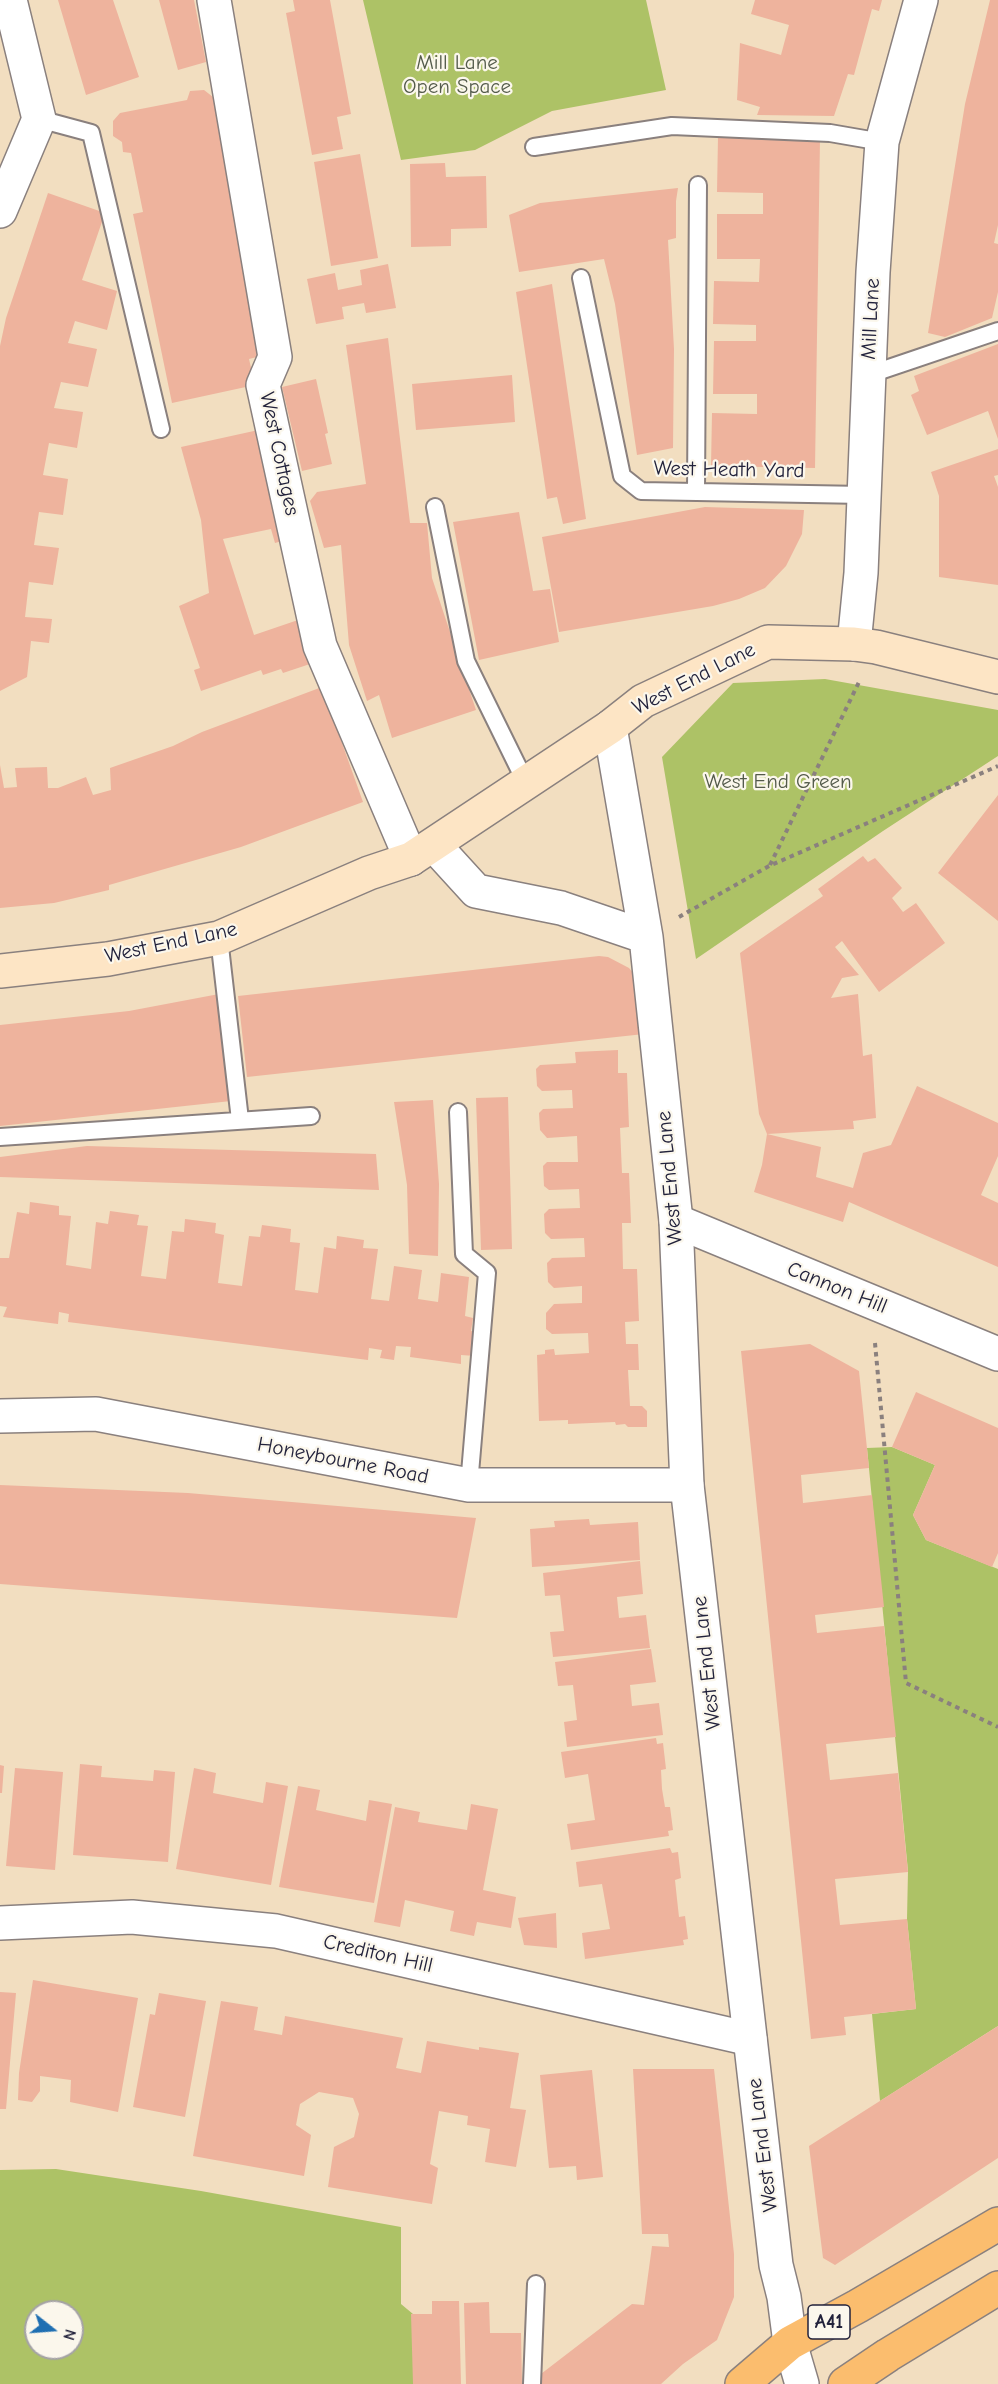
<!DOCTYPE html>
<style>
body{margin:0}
#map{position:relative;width:998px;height:2384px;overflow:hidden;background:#f2dec0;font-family:"Comic Neue",sans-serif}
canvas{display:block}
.north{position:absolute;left:24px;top:2300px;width:60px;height:60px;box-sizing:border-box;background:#fbf7ec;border:2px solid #a4a2a5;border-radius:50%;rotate:107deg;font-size:16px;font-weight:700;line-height:24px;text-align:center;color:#22223b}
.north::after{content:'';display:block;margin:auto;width:21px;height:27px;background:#1f6fb2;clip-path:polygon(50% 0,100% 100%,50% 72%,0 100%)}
</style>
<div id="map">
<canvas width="998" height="2384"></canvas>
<div class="north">N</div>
</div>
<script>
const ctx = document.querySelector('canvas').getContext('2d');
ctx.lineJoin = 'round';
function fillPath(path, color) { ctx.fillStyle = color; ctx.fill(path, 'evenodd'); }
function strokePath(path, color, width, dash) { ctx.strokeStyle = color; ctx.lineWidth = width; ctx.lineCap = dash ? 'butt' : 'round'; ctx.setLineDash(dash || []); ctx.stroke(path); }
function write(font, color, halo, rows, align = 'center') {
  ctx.font = font + ' "Comic Neue",sans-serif'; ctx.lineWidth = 4.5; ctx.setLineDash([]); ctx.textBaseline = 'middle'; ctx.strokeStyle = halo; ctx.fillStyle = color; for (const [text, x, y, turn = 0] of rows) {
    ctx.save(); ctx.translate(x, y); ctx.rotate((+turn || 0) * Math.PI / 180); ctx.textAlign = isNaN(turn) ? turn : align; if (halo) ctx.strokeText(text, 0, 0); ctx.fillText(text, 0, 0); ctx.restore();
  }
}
const green = new Path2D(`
 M363,0h283l20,90 -114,21 -77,39 -74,10z
 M825,679l173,31v46l-115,75 -187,128 -34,-202 71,-74z
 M892,1447l43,18 -22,50 13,25 72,29v457l-118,75 -8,-87 44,-5 -9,-90 1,-48 -41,-423z
 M56,2169l145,22 200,36v77l12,10v70h-413v-214zM36,2312h36v36h-36z`);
const building = new Path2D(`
 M58,0h55l26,77 -53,18z
 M159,0h35l12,62 -28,8z
 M293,0h37l21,114 -14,3 6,32 -31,6 -26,-142 9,-2z
 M755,0h127l-3,11 -7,-2 -18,66 -6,-1 -14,42 -77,-1 3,-8 -23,-7 3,-57 41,12 8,-30 -38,-11z
 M990,0h8v225l-4,18 4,1v48l-6,26 -47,19 -17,-4 37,-229z
 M204,90l9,7 22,114 34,143 -20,5 6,26 -83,18 -39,-189 10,-2 -12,-59 -8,-1 -1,-10 -9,-6v-15l7,-8 67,-13 3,-9z
 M718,137l102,2 -5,329 -104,-2 1,-53 45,1v-20h-44l1,-53h42v-16l-43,-1 1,-43 45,1 1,-23h-43v-45h46v-21l-46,-1z
 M360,154l18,104 -47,8 -17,-104z
 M445,163l1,14 40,-1 1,52 -36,1v17l-40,1 -1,-83z
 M678,188l-2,13v37l-8,2 6,109 -1,99 -36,7 -22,-151 -11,-45 -85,13 -10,-57 31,-12z
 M48,193l57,20 -23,67 35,11 -10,39 -32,-9 -7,22 29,6 -9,38 -27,-5 -7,26 29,4 -6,36 -28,-5 -6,32 25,4 -5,36 -24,-3 -5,33 25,3 -6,37 -24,-3 -4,35 27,2 -3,24 -18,-2 -4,36 -27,14v-345l6,-28z
 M388,264l8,44 -30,5 -2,-10 -22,4 2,12 -28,5 -9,-45 28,-6 3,17 24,-5 -2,-15z
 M552,284l34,235 -23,5 -6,-27 -10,2 -31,-207z
 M388,338l22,185h17l5,55 44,132 -84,28 -13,-43 -12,6 -18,-56 -8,-100 -17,3 -14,-47 7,-9 49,-8 -20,-139z
 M998,344v95l-10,-28 -61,24 -16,-40 8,-4 -5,-15z
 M512,375l3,47 -99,8 -4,-46z
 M316,379l12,54 -3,1 7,30 -30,7 -20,-84z
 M263,429l26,110 -14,4 -4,-14 -48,10 31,96 44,-15 15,43 -30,10 -2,-4 -18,6 -2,-5 -60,21 -7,-21 6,-2 -21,-62 30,-13 -8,-73 -20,-73z
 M998,449v26l-4,1 4,11v98l-59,-8v-81l-8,-24z
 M705,507l99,3 -2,24 -16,32 -21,22 -26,11 -26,7 -154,26 -17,-95z
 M519,512l14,79 17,-2 9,53 -80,18 -26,-138z
 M322,687l41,115 -122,45 -132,38v5l-55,13 -54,5v-143l4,23 13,-1 -2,-19 32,-1 1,21h10l28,-11 7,18 18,-5 -1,-22 63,-22 29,-14z
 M998,795v126l-60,-48z
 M863,856l5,6 7,-4 27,30 -10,10 11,14 13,-9 29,40 -66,49 -37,-51 -7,6 24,28 -17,3 -11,20 27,-4 5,62 9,-2 4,64 -23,3 1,8 -87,5 54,13 -5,30 37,11 10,-35 28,-8 26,-59 81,37v33l-17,39 17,8v64l-149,-65 -6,20 -89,-30 8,-27 5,-31 -8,-20 -19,-161 83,-57 -5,-7z
 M599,956l9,1 21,11 14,17 1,49 -397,43 -9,-81z
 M219,994l12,107 -231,25v-101l129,-14z
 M618,1050v23h9l2,54 -9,1 2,45h7l2,50h-9l1,46h14l2,52 -14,1 1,22h12l1,26h-11l2,36h12l5,5v16h-19l-3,-3 -9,1 -1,-3 -47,2v-4l-29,1 -2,-66 8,-1v-4l9,-1 1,6 34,-2 -1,-20 -36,1 -6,-5v-16l8,-9 28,-1v-17l-28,2 -6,-6 -1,-19 5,-5 33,-1 -1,-19 -33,1 -6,-6 -1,-19 5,-5 31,-1 -1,-19 -30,1 -5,-4 -1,-20 4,-4h31l-1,-26 -30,2 -7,-8 -1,-17 4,-4 30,-1 -1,-18 -30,1 -5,-5 -1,-17 4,-4 36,-2 -1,-11z
 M508,1097l4,152 -31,1 -5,-152z
 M433,1100l6,84 -1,72 -29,-2 -2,-69 -13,-83z
 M87,1146l289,8 3,36 -379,-13v-20z
 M30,1202l29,4v9l12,1 -5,49 25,4 5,-47 12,2 2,-13 29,4 -2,10 11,1 -7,50 25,3 6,-48 12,1 1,-13 31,4 -1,10 9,2 -6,48 24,3 7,-50 11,1 2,-12 29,4 -1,13 10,1 -5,47 23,3 6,-46 12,2 1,-13 27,4 -1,8 15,1 -7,50 18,2 5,-35 28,4 -4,29 20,3 3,-29 28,4 -4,39 8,2 -2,13 7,1 -3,24 -14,-1v9l-51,-7 1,-10 -15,-1 -2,14 -14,-2 2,-8 -13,-2 -1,12 -300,-38 1,-8 -10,-2 -1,12 -55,-7 4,-10 -7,-1v-48h9l8,-46 12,2z
 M810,1344l49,27 10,97 -68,7 2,28 69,-8 12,112 -69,8 2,18 67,-7 12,111 -70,7 4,36 68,-7 10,99 -73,7 5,46 67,-6 9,90 -72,8 2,18 -35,4 -70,-688z
 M916,1392l82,36v125l-6,14 -66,-27 -13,-25 22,-50 -43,-18z
 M0,1485l188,8 288,25 -19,100 -457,-34z
 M589,1519l1,6 48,-3 2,38 -108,7 -2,-38 25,-2 -1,-6z
 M640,1561l3,33 -26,3 2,21 27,-3 4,33 -97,9 -3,-25 14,-1 -4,-36 -15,1 -2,-23z
 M651,1649l5,33 -26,3 2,21 27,-3 4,32 -96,12 -3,-25 13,-2 -4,-35 -15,1 -3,-24z
 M656,1738l1,6 6,-1 3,26 -5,1 1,19 3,18h5l3,23 -5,1 1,5 -98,14 -4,-26 28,-4 -7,-46 -23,4 -4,-26z
 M80,1764l22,2 -1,11 52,4 1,-11 21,2 -7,90 -95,-7z
 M0,1765l4,1 -2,27h-2z
 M15,1768l48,4 -8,98 -49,-4z
 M194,1768l22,5 -3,20 50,10 3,-21 22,4 -17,99 -95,-16z
 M298,1786l22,4 -4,20 50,11 3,-21 23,4 -18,99 -95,-16z
 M471,1804l27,5 -15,81 33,7 -5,31 -34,-6 -3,14 -24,-5 4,-20 -49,-11 -5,27 -26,-5 21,-115 25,5 -2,10 49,8z
 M670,1848l2,5 6,-1 3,26 -6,2 2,19 2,18 6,-1 3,23 -5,1 1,5 -99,14 -3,-26 28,-4 -8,-45 -23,3 -3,-25z
 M556,1913l1,35 -33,-3 -6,-27z
 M33,1980l105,18 -20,114 -48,-10 1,-22 -31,-4v15l-8,11 -14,-2 1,-27z
 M0,1992l16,1 -10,116h-6z
 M159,1993l47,8 -21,116 -52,-10 17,-93 5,1z
 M221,2001l37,6 -4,23 28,5 3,-19 118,22 -7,30 25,5 6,-32 52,9v-3l40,6 -9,55 16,2 -10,57 -31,-5 5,-33 -23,-4 1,-9 -29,-5 -9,53 8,4 -6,36 -104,-17 6,-40 20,-10 5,-23 -6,-16 -34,-6 -19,12 -4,21 15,10 -7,41 -111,-20z
 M998,2026v132l-163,107 -12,-7 -14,-112z
 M633,2069h81l20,185v43l-17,43 -34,24 -22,20h-124v-7l95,-73 12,1 8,-59 17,1 -1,-13h-26z
 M592,2070l11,107 -26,3 -1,-14 -27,2 -9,-93z
 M432,2301h27l2,83h-48l-2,-70h21z
 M489,2302l1,31h31l1,51h-56l-2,-81z`);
const path = new Path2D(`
 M770,865l90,-185
 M679,917l90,-51 229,-100
 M875,1343l31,340 92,44`);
const service = new Path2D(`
 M39,119l52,14 70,296
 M534,147l138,-21 158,7 52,9
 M581,278l41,198 19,15 223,4
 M868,375l130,-44
 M696,491l2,-306
 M435,507l31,154 60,122
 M219,938l21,182
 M458,1112l6,142 23,19 -18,212
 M0,1137l311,-21
 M532,2384l4,-100`);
const minor = new Path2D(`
 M214,0l61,357 -12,28 57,261 91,213
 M0,211l39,-92 -29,-119
 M676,1221l322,133
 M0,1416l96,-2 373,71h218
 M0,1923l132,-6 144,14 474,108`);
const tertiary = new Path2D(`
 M854,644l7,-71 12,-301 9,-130 39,-142
 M610,727l36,210 30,284 11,264 89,780 8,32 6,46 12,41
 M434,845l42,46 85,17 85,29`);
const secondary = new Path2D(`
 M0,971l108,-12 111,-21 150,-65 42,-14 199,-132 33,-26 125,-59 86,2 22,3 122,30`);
const trunk = new Path2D(`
 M742,2384l48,-41 68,-37 140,-82
 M845,2384l43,-29 110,-67`);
const shields = [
 [829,2322,42]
];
const shieldNames = [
 ["A41",829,2322]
];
const parkNames = [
 ["Mill Lane",457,63],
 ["Open Space",457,87],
 ["West End Green",778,782]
];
const streetNames = [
 ["Mill Lane",871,319,-87],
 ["West Cottages",279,454,78],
 ["West Heath Yard",729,470,1],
 ["West End Lane",694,679,-27],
 ["West End Lane",171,943,-12],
 ["West End Lane",670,1178,-95],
 ["Cannon Hill",837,1288,22],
 ["Honeybourne Road",343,1461,11],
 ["West End Lane",707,1663,-96],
 ["Crediton Hill",378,1954,13],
 ["West End Lane",763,2145,-97]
];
fillPath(green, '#adc266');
fillPath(building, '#eeb39d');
strokePath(service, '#8a807e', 20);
strokePath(minor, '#8a807e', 36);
strokePath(tertiary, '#8a807e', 36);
strokePath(secondary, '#8a807e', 36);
strokePath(trunk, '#8a807e', 36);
strokePath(path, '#8a807e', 4, [4.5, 4.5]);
strokePath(service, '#fff', 16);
strokePath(minor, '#fff', 33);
strokePath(tertiary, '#fff', 33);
strokePath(secondary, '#fde5c5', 33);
strokePath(trunk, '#fbbd6e', 33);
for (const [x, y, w] of shields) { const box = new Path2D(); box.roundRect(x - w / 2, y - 17, w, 34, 4.5); ctx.fillStyle = '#fbf7ec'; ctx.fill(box); strokePath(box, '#22223b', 1.5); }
write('bold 20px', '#22223b', null, shieldNames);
write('21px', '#535a4a', '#fbf7ec', parkNames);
write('21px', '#22223b', '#fbf7ec', streetNames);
</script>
